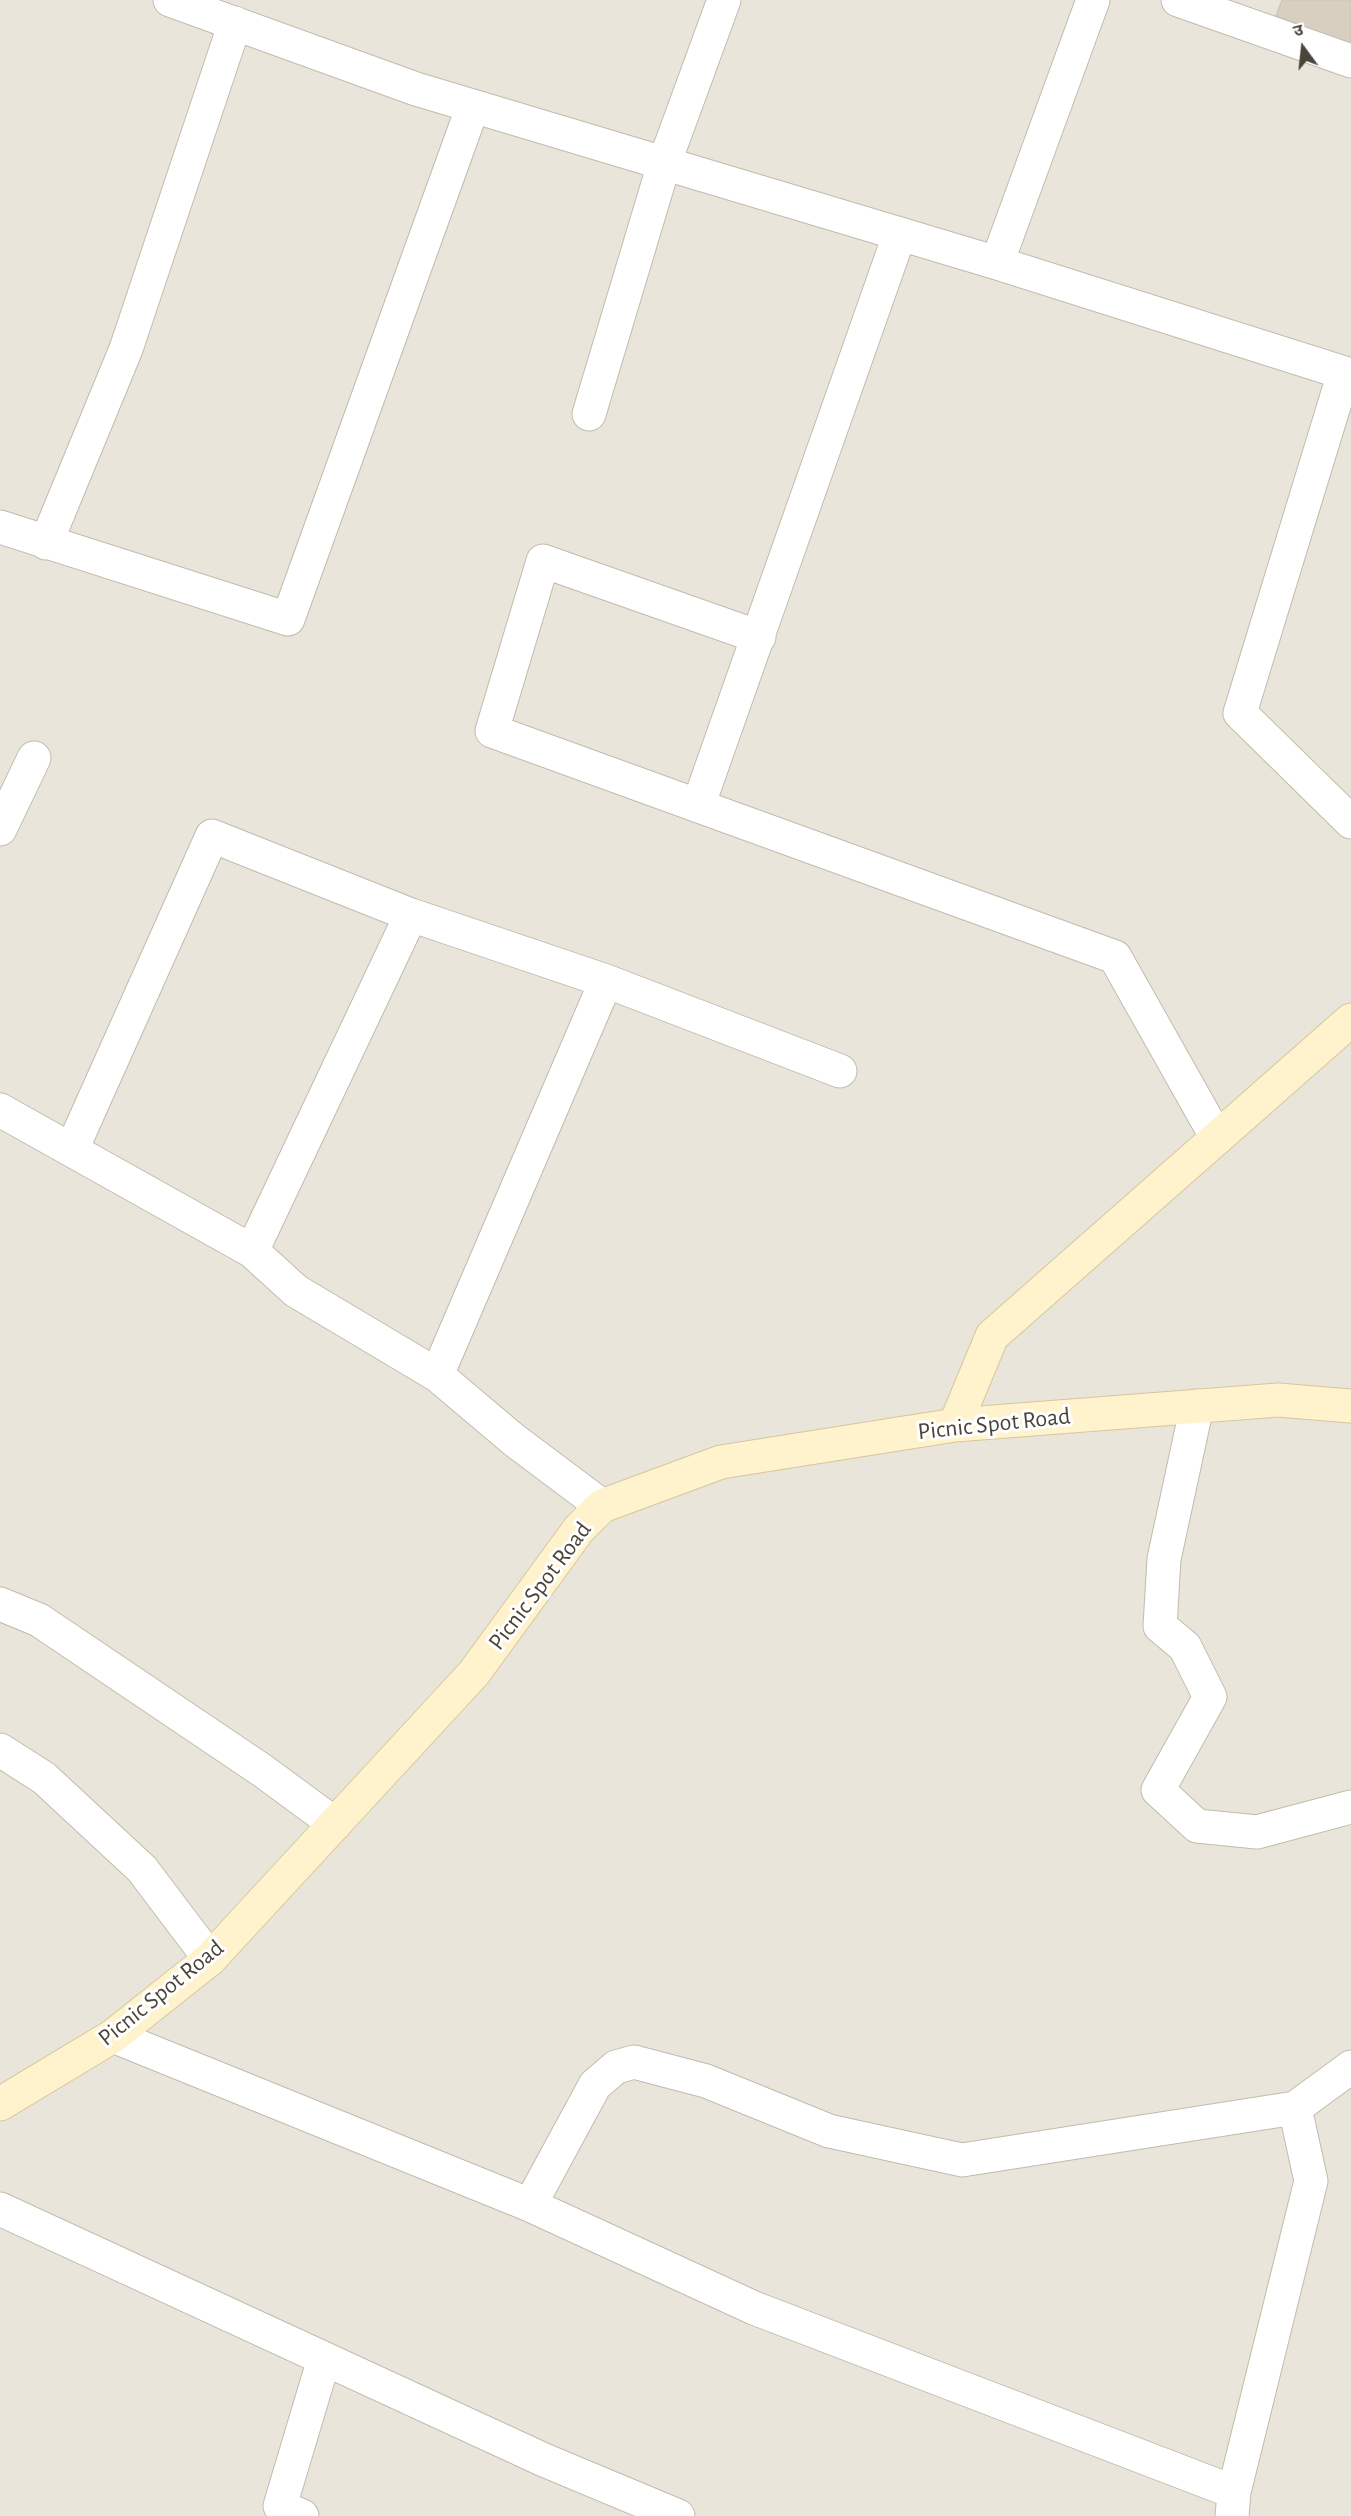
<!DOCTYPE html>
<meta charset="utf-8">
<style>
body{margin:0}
#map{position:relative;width:1351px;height:2516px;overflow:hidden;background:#f6f3ec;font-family:"Alegreya Sans","Noto Sans Devanagari",sans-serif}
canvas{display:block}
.north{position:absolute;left:1273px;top:18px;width:60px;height:60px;-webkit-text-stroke:4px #fff;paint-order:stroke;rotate:345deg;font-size:16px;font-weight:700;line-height:24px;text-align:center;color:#4b4439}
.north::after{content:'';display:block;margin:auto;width:21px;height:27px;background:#4b4439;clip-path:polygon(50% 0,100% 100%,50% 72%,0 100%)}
</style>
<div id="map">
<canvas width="1351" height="2516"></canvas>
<div class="north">उ</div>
</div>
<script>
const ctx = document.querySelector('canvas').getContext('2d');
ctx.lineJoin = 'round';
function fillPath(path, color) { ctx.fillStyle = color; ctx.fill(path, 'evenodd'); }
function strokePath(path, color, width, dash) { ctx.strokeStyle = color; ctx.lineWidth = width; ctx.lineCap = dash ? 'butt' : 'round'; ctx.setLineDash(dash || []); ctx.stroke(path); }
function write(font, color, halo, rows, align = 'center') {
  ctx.font = font + ' "Alegreya Sans",sans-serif'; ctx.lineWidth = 6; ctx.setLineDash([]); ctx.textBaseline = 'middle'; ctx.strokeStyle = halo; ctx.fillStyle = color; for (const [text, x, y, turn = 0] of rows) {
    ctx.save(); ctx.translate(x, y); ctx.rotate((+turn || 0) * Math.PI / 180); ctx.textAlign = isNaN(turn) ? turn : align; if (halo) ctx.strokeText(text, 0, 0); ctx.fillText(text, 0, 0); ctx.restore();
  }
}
const residential = new Path2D(`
 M0,0h1351v2516h-1351z`);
const building = new Path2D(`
 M1282,0h69v45l-75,-29z`);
const street = new Path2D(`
 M170,0l246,89 581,174 354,112
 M1178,0l173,61
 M997,263l96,-263
 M1344,373l-104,340 111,109
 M589,414l75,-250 60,-164
 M0,527l288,92 185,-513
 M46,543l80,-194 109,-326
 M759,637l-216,-76 -51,170 623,226 102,181
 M698,806l201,-570
 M0,829l34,-71
 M606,981l234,90
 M0,1110l252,141 44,40 141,84 77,65 88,66
 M72,1149l140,-313 199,79 195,66 -169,394
 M252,1251l159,-336
 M1197,1406l-33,153 -4,67 25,21 25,50 -52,93 39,36 60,6 94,-25
 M0,1604l39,16 224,151 72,53
 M0,1750l44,28 98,91 68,90
 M113,2036l417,169 224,103 480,184
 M530,2205l65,-120 21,-18 18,-5 72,19 123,50 133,29 333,-52 56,-41
 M0,2209l544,251 134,56
 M302,2516l-22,-10 44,-147
 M1232,2516l2,-24 77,-311 -16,-73`);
const secondary = new Path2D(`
 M955,1425l37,-89 359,-316
 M0,2104l113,-68 97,-77 264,-286 105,-144 23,-23 119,-44 234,-37 323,-25 73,6`);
const streetNames = [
 ["Picnic Spot Road",994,1424,-6],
 ["Picnic Spot Road",540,1586,-53],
 ["Picnic Spot Road",161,1993,-39]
];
fillPath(residential, '#eae5da');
fillPath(building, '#d8cfc1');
strokePath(building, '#d3c7b4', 1.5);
strokePath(street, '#c2bbae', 35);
strokePath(secondary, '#d6c79b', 35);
strokePath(street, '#fff', 33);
strokePath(secondary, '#fff3cd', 33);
write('24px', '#4b4439', '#fff', streetNames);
</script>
